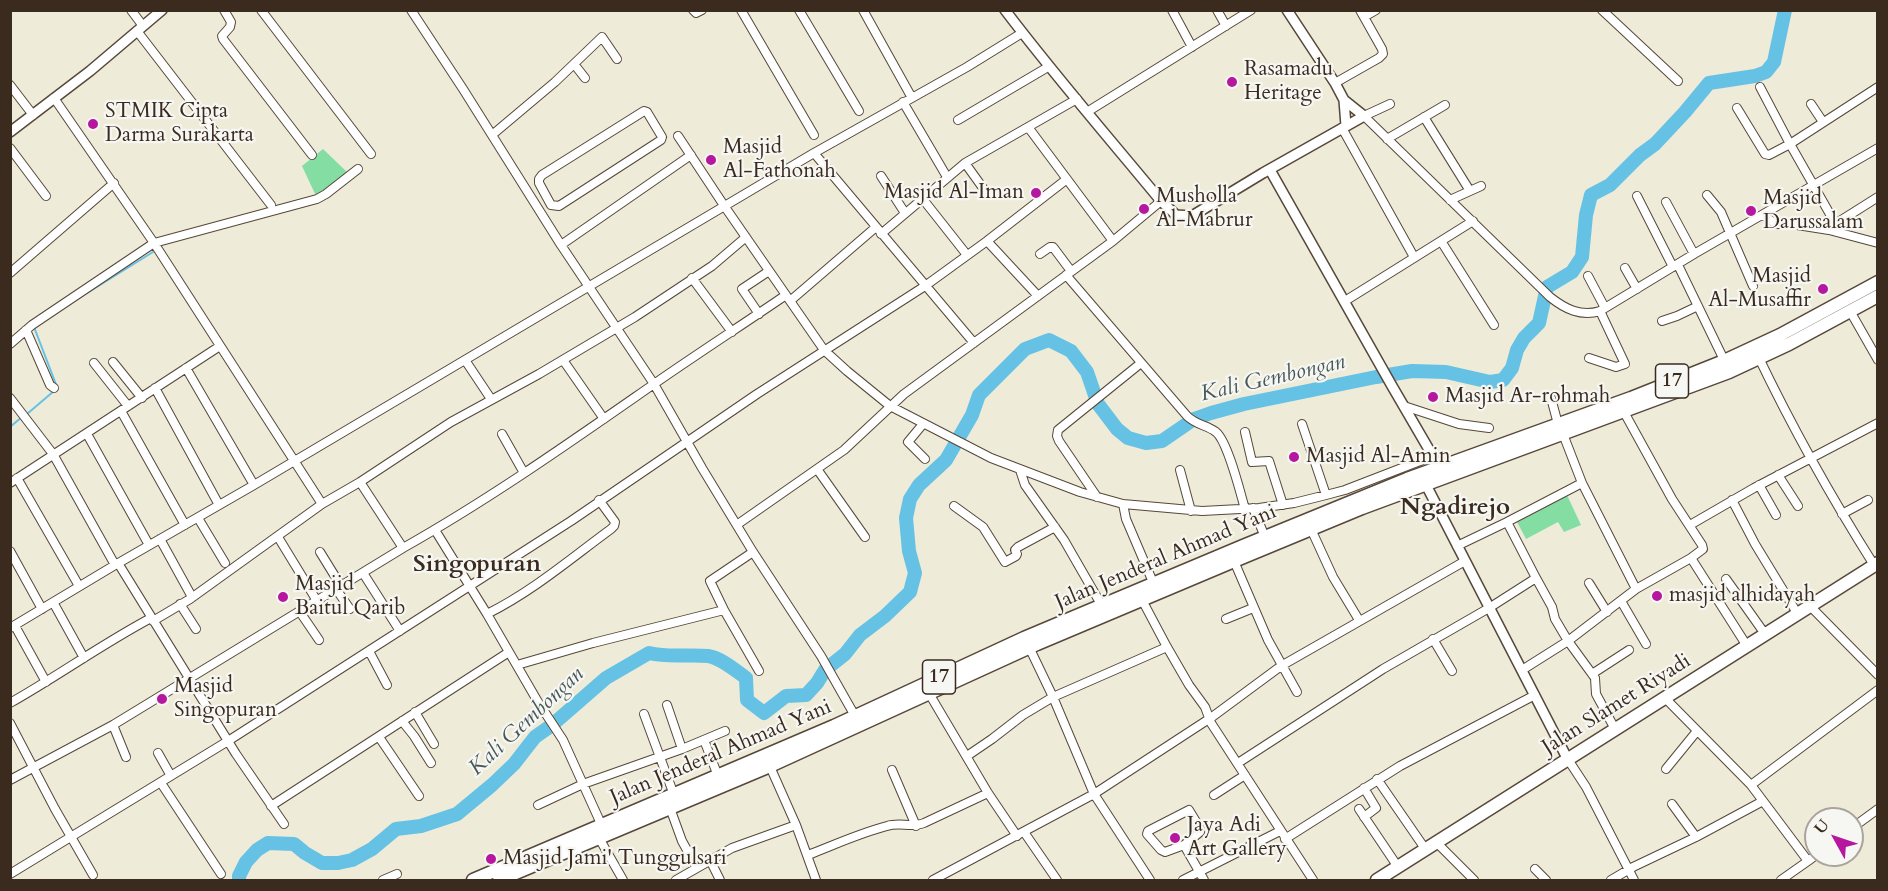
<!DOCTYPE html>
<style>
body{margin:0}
#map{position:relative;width:1888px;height:891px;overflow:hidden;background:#eeebd8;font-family:Cardo,serif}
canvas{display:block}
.frame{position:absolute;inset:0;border:12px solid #3b2a1e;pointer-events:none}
.north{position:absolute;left:1804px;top:807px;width:60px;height:60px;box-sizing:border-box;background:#f6f6f2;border:2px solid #aba49d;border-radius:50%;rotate:310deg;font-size:16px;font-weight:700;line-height:24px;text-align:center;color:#3b2a1e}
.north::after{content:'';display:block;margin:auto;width:21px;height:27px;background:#b5179e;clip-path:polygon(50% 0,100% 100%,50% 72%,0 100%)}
</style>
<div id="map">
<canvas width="1888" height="891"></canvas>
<div class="frame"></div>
<div class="north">U</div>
</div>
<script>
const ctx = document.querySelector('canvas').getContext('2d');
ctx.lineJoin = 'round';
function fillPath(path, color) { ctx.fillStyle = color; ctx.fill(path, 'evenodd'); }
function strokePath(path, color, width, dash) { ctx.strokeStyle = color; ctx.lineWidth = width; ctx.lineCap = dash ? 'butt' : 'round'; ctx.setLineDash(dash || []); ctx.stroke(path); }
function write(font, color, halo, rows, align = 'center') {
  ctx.font = font + ' Cardo,serif'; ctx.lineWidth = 4.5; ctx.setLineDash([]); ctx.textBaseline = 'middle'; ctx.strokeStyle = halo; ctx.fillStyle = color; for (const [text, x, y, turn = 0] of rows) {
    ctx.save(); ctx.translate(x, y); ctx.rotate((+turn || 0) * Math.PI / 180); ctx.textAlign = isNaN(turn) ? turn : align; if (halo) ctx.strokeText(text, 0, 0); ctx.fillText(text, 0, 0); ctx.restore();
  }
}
const green = new Path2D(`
 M323,149l24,23 -31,24 -14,-30z
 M1566,493l15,32 -17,7 -6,-10 -32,17 -11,-21z`);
const stream = new Path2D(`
 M71,303l82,-51
 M34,327l23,60
 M27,414l27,-23
 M10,427l12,-10`);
const river = new Path2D(`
 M239,880v-4l7,-14 11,-12 11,-7 26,1 11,9 17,10h16l14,-3 20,-11 24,-20 25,-3 36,-12 35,-29 22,-21 21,-27 17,-12 54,-47 43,-25c20,5 39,1 59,3 13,2 27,14 38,22l1,22 17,13 22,-17 20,-1 11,-12 8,-13 20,-16 15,-19 25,-19 25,-24 5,-19 -6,-22 -3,-33 4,-19 9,-14 27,-25 26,-45 7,-20 46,-46 24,-9 22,11 16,21 11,32 19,25 11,9 18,5 16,-2 32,-22 17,-6 33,-9 132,-27 36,-6 34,1 44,10 13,-2 9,-12 5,-18 7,-12 15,-15 8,-36 25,-15 10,-15 4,-42 5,-20 19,-10 30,-30 15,-11 30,-32 24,-29 46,-7 11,-4 8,-10 11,-52`);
const minor = new Path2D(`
 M131,10l12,16
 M224,10l7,12 -1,5 -8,9 1,3 89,116
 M261,10l110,144
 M411,10l52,79 98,156 93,139 48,84 51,84 68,104 34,60
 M693,10l3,3 6,-3
 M741,10l73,125
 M799,10l60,101
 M863,10l49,88
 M1172,10l20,37
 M1217,10l9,16
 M1602,10l76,71
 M1364,17l12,-7
 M137,31l134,174
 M574,64l11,14
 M1335,83l44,-25 4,-4 -1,-5 -22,-39
 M10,85l23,30
 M54,98l100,145 168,261
 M903,102l44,75
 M1390,104l-26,12 186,181c15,12 31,20 50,14l94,-57 184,-106
 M1811,104l12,18
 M1737,108l28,46 4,1 21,-11 -30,-57
 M644,111l3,1 15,25 -1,3 -102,66 -8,-1 -12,-22v-4l3,-4z
 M1087,112l164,-102
 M1424,117l46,74
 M958,120l90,-53
 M1028,127l85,114
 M1342,128l72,129
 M492,135l63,-53 47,-45 15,22
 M678,136l47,71 99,143 23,21 43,35 101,52 89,34 43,12 79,7 57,-3 35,-5 32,-8 19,-5 88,-34
 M1387,139l58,-34
 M10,148l36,48
 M814,153l160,190
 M965,163l23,32
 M881,176l24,37
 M1707,195l14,17 32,74
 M1637,196l36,71
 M922,198l45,57
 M1450,200l31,-14
 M1666,202l28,52
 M1763,215l13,9h15l38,6 49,13
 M1835,223l-45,-79 88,-57
 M1832,226l46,-29
 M881,234l84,-71 112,-64
 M987,241l51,55
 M1441,241l53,84
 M561,245l130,-90
 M1040,254l10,-7h3l18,24
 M1678,265l47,97
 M1625,268l12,21
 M10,273l104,-90
 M1066,275l121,141c9,9 20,9 29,16 12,10 24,60 29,77
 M1588,276l17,32
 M692,278l40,54
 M790,301l86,-74
 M1345,301l128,-80
 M1850,311l28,49
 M759,314l-17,-25 27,-18
 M1662,321l15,-5 21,-10
 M26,330l24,55 4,3
 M10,344l22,-19 122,-82 163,-44 9,-5 32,-25
 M1757,354c35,73 74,143 117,211
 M1589,358l27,9 9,-3 -25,-53
 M465,360l26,39
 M563,360l41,59
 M113,362l29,36
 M94,363l34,43
 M186,368l68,117
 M155,388l64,117
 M10,398l43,56 62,111
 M1551,398l7,26
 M1404,406l55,18 30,4
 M121,411l64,114
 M1624,412l48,87 30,46 1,4 -12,9 56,88
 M923,424l-15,18 17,17
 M1302,424l24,71
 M1245,432l7,30 17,-1 14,44
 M87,434l62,111
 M502,434l22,39
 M817,469l48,68
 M1020,470l5,15 39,55 38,66
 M1180,470l11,41
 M1778,475l20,31
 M17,478l62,108
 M360,482l91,-60 88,-48 96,-57 77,-51 34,-29
 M10,483l210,-137
 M1582,483l54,106
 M1759,485l17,30
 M1097,497l-38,-56 -2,-5 1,-6 83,-67
 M1732,500l23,44 42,69
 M1123,504l3,15 29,68
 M954,506l29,21 22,35 11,-6 1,-2 -2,-4 3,-3 37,-20
 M1253,508l12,29
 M1842,514l26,-14
 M198,518l27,45
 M738,524l106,-74 60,-56 209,-153 48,-40
 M1690,525l64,-37 124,-65
 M1311,529l22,48 26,43
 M435,530l52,84 51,88 25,38 39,86
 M278,537l39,64
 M160,539l32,58
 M1457,546l50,-24
 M10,551l32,58
 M320,552l21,34
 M1234,561l34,79 29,52
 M118,563l118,191 48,70
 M363,573l37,58
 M1536,578l-29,-56 75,-39 -19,-49
 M1726,579l39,55
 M1589,583l18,29
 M336,589l14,20
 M1141,598l26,49 22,38 16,22 6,16 102,157
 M1621,601l25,43
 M53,602l31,56
 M180,604l16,25
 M1810,606l68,69
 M724,610l35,61
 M300,612l19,28
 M487,614c46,-23 83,-55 124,-85l3,-3 1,-4 -16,-22
 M1226,619l27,-11
 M153,621l37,-22 132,-95 38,-22 43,66
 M15,626l31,56
 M10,628l105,-63 139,-80 560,-332 153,-86 55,-34
 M1433,639l19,32
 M1029,647l24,50 41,97 56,86
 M369,651l18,34
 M517,665l76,-22 131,-33 -14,-29 43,-29
 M1522,670l46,-29 68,-52 55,-31
 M1592,674l37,-24
 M927,690l61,103 29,43
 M1665,698l86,87 57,76 -27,19
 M10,703c48,-27 92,-59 141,-85
 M415,712l19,32
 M644,714l30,81
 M402,721l12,15 17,27
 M10,723l45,86 38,66
 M113,725l13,32
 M379,737l40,59
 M704,740l14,36
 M682,749l43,-18
 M158,753l13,23
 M967,756l25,-17 31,-24 30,-18 114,-50
 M1567,758l19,29 48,93
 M768,762l28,63 20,55
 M1238,763l145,-94 106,-61 47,-30 16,29 3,12 13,22 27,37 1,16 19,35
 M1666,769l31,-38
 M892,770l24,56
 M1377,779l49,71
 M10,780l103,-55 290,-177c87,-49 169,-107 251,-164 43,-30 88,-59 132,-89
 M161,783l60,91
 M1751,785l127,-95
 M1364,788l12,20 -12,9
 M1214,795l31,-20
 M1672,804l24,33
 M538,805l45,-21 99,-35 -15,-44
 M271,806l238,-154
 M670,808l12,33 15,27
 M1359,809l39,58
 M1852,828l26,-19
 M1024,832l33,48
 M599,838l24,42
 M1285,839l115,-73 135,-71
 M1436,842l38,38
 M1184,845l16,-13v-4l-11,-18 -41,21 -1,3 14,16 4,2 19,-7 20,35
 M808,855c26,-10 52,-22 79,-29 13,-4 25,2 37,-3l64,-30
 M710,860l10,20
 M1808,861l8,-6
 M1535,869l11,11
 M10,874l218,-133 343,-220 186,-127 168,-108 62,-45 80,-62
 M383,880l14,-6
 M676,880l56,-32 64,-23
 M933,880l161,-86 118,-77 69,-51 184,-105
 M1183,880l97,-49
 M1611,880l22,-13 63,-30 67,-36`);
const tertiary = new Path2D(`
 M1005,10c50,66 104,128 156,191l15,14 16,1 71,-43 101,-57 -20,-16 -9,-17 -48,-73
 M1344,100l2,26
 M10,132l80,-61 72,-61
 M1270,170l122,216 39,67 9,18
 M1424,481l143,277`);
const primary = new Path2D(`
 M1377,880l501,-317`);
const trunk = new Path2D(`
 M473,880l361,-154 190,-88 219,-92 164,-67 224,-81 93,-37 56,-26 98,-53
 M499,880l271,-114 267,-122 197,-83 128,-53 367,-136 60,-28 89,-48`);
const markers = [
 [1232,82,6,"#b5179e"],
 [93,124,6,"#b5179e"],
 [711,160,6,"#b5179e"],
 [1036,193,6,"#b5179e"],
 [1144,209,6,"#b5179e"],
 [1751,211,6,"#b5179e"],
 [1823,289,6,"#b5179e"],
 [1433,397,6,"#b5179e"],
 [1294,457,6,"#b5179e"],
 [1657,596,6,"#b5179e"],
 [283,597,6,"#b5179e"],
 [162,699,6,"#b5179e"],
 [1175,838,6,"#b5179e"],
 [491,859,6,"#b5179e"]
];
const shields = [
 [1672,381,33],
 [939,677,33]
];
const shieldNames = [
 ["17",1672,381],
 ["17",939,677]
];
const poiNames = [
 ["Rasamadu",1244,70],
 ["Heritage",1244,94],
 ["STMIK Cipta",105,112],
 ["Darma Surakarta",105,136],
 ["Masjid",723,148],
 ["Al-Fathonah",723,172],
 ["Masjid Al-Iman",1024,193,"right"],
 ["Musholla",1156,197],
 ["Al-Mabrur",1156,221],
 ["Masjid",1763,199],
 ["Darussalam",1763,223],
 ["Masjid",1811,277,"right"],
 ["Al-Musaffir",1811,301,"right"],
 ["Masjid Ar-rohmah",1445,397],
 ["Masjid Al-Amin",1306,457],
 ["Masjid",295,585],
 ["Baitul Qarib",295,609],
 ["masjid alhidayah",1669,596],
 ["Masjid",174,687],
 ["Singopuran",174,711],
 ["Jaya Adi",1187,826],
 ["Art Gallery",1187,850],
 ["Masjid Jami' Tunggulsari",503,859]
];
const streetNames = [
 ["Jalan Jenderal Ahmad Yani",1166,558,-23],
 ["Jalan Slamet Riyadi",1617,705,-32],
 ["Jalan Jenderal Ahmad Yani",721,753,-23]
];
const waterNames = [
 ["Kali Gembongan",1273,379,-13],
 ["Kali Gembongan",527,722,-43]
];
const quarterNames = [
 ["Ngadirejo",1455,508],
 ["Singopuran",477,565]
];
fillPath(green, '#84dea3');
strokePath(stream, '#66c2e4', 2);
strokePath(river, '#66c2e4', 14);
strokePath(minor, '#56473a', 10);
strokePath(tertiary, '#56473a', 12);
strokePath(primary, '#56473a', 15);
strokePath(trunk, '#56473a', 15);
strokePath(minor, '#fff', 8);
strokePath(tertiary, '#fff', 9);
strokePath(primary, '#fff', 12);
strokePath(trunk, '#fff', 12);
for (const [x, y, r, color] of markers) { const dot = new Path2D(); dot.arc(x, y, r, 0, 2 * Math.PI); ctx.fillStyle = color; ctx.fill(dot); strokePath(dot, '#f6f6f2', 2); }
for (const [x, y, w] of shields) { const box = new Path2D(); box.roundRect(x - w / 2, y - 17, w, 34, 4.5); ctx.fillStyle = '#f6f6f2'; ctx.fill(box); strokePath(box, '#3b2a1e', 1.5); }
write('bold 20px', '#3b2a1e', null, shieldNames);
write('21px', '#3b2a1e', '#f6f6f2', poiNames, 'left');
write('21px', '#3b2a1e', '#f6f6f2', streetNames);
write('italic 22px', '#485859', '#f6f6f2', waterNames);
write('bold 24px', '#3b2a1e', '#f6f6f2', quarterNames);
</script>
